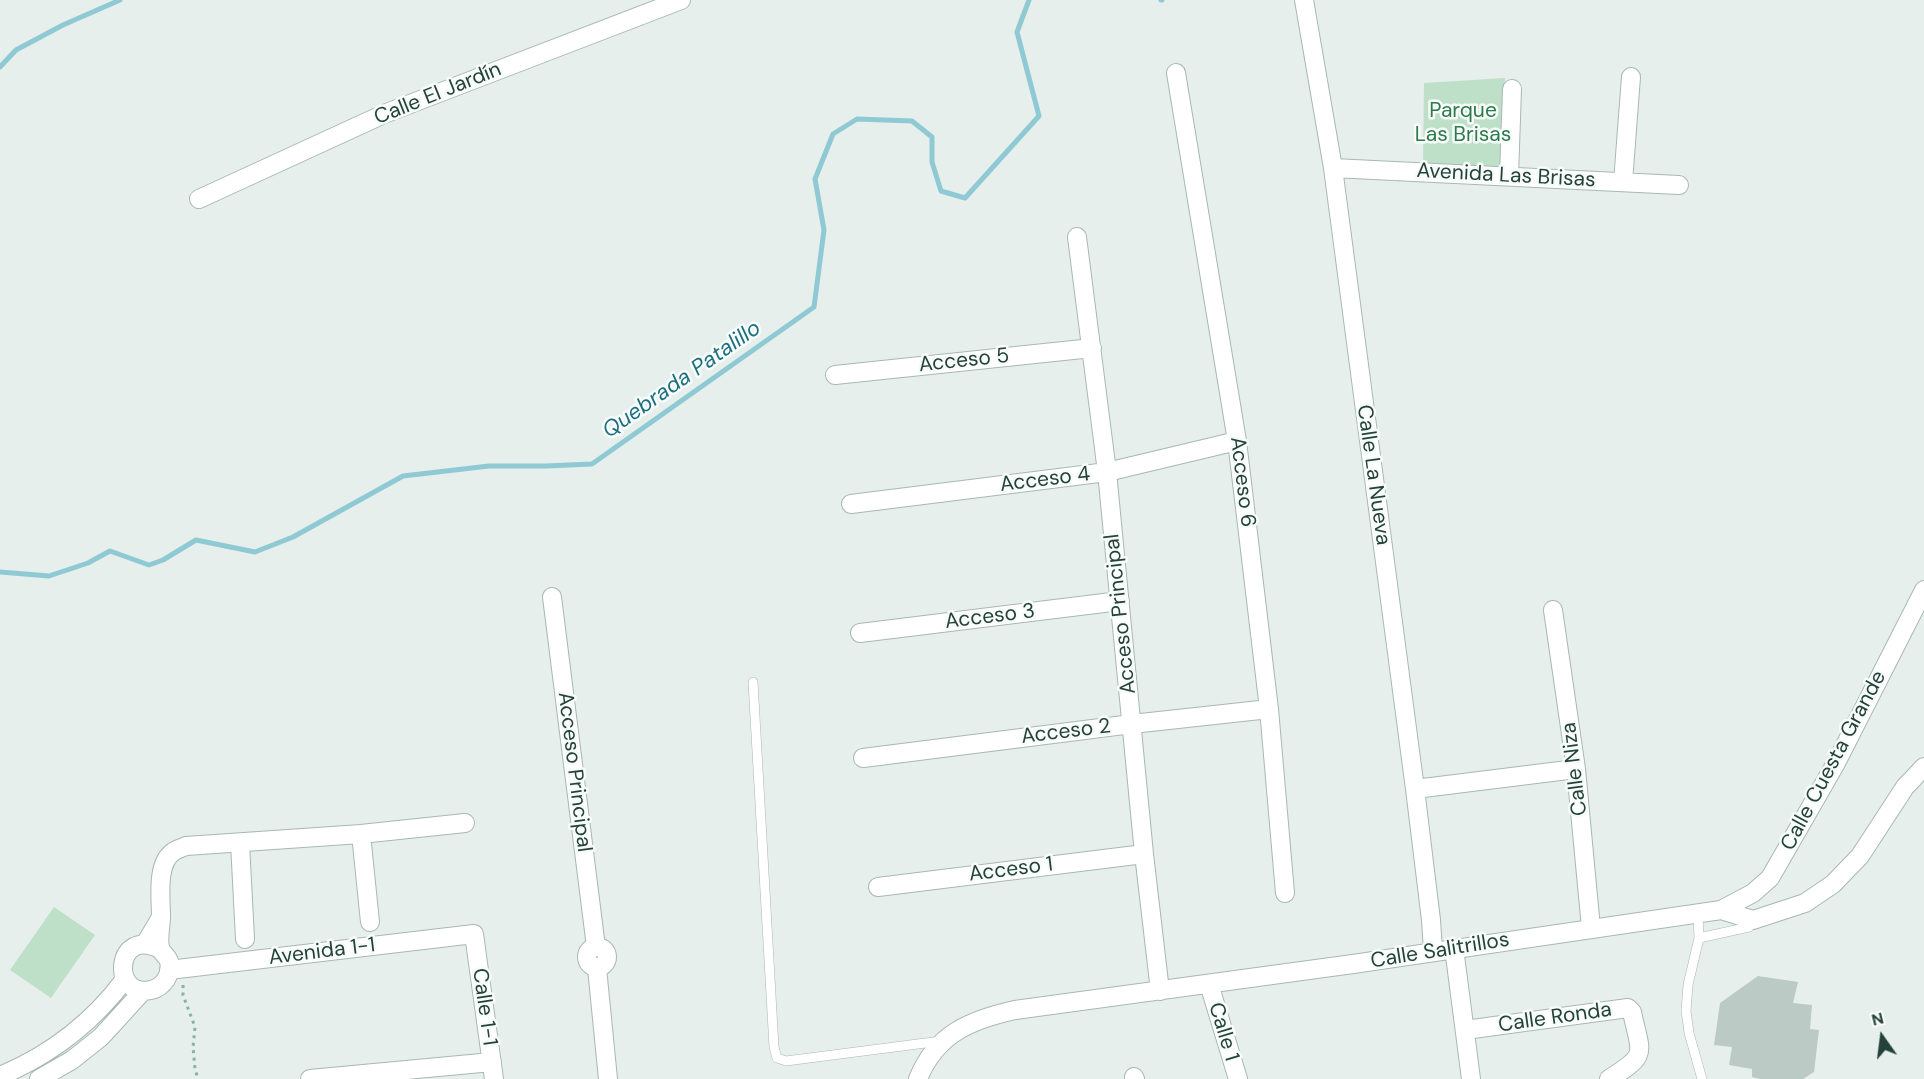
<!DOCTYPE html>
<meta charset="utf-8">
<style>
body{margin:0}
#map{position:relative;width:1924px;height:1079px;overflow:hidden;background:#e6efeb;font-family:"DM Sans",sans-serif}
canvas{display:block}
.north{position:absolute;left:1852px;top:1007px;width:60px;height:60px;-webkit-text-stroke:4px #f7fbf9;paint-order:stroke;rotate:346deg;font-size:16px;font-weight:700;line-height:24px;text-align:center;color:#24423a}
.north::after{content:'';display:block;margin:auto;width:21px;height:27px;background:#24423a;clip-path:polygon(50% 0,100% 100%,50% 72%,0 100%)}
</style>
<div id="map">
<canvas width="1924" height="1079"></canvas>
<div class="north">N</div>
</div>
<script>
const ctx = document.querySelector('canvas').getContext('2d');
ctx.lineJoin = 'round';
function fillPath(path, color) { ctx.fillStyle = color; ctx.fill(path, 'evenodd'); }
function strokePath(path, color, width, dash) { ctx.strokeStyle = color; ctx.lineWidth = width; ctx.lineCap = dash ? 'butt' : 'round'; ctx.setLineDash(dash || []); ctx.stroke(path); }
function write(font, color, halo, rows, align = 'center') {
  ctx.font = font + ' "DM Sans",sans-serif'; ctx.lineWidth = 5; ctx.setLineDash([]); ctx.textBaseline = 'middle'; ctx.strokeStyle = halo; ctx.fillStyle = color; for (const [text, x, y, turn = 0] of rows) {
    ctx.save(); ctx.translate(x, y); ctx.rotate((+turn || 0) * Math.PI / 180); ctx.textAlign = isNaN(turn) ? turn : align; if (halo) ctx.strokeText(text, 0, 0); ctx.fillText(text, 0, 0); ctx.restore();
  }
}
const green = new Path2D(`
 M1505,78l-4,89 -78,-3 1,-81z
 M54,907l41,28 -44,63 -41,-28z`);
const stream = new Path2D(`
 M1161,0h1
 M0,67l16,-17 47,-25 57,-25
 M0,572l49,4 39,-13 22,-12 39,14 14,-5 33,-20 59,12 38,-15 110,-61 86,-10h57l46,-2 222,-157 10,-77 -9,-51 18,-45 24,-15 55,2 20,16v25l9,29 24,7 74,-82 -22,-84 12,-32`);
const building = new Path2D(`
 M1758,976l40,6 -5,21 19,2 -2,24 9,1 -5,42 -11,7h-43l-8,-2v-8l-23,-4 3,-18 -18,-2 6,-42z`);
const path = new Path2D(`
 M183,985v10l12,32 -2,20 2,22 3,10`);
const service = new Path2D(`
 M753,682l21,365 3,11 9,3 155,-20
 M1698,914l1,24 -11,47 -2,26 3,22 13,46
 M1699,938l50,-11`);
const minor = new Path2D(`
 M1304,0l29,168 82,621 16,131 2,31
 M1176,73l61,368 32,268 16,184
 M1333,168l346,17
 M1509,176l3,-87
 M1623,182l8,-105
 M199,199l185,-85 297,-114
 M1077,237l30,235 37,382 16,137
 M835,375l257,-27
 M851,504l256,-32 130,-31
 M552,597l44,350
 M1553,610l23,159 15,159
 M860,633l260,-32
 M863,758l269,-34 137,-15
 M1415,789l161,-20
 M361,834l9,88
 M240,843l5,96
 M878,887l266,-33
 M1721,910l32,-17 17,-15 66,-115 88,-173
 M161,917c0,-19 -5,-53 12,-65 4,-3 9,-4 13,-6l175,-12 104,-11
 M145,944l16,-27c0,9 -4,25 0,33 2,4 6,6 8,11 3,13 -5,26 -18,29 -41,9 -36,-64 9,-41
 M587 957a10 10 0 1 1 20 0a10 10 0 1 1-20 0Z
 M1454,948l17,131
 M597,968l11,111
 M169,970l305,-36 20,145
 M1209,984l29,95
 M1465,1030l163,-22 4,4c9,43 17,42 -23,67
 M0,1076c50,-21 93,-54 125,-97
 M1134,1077l1,2
 M39,1079l33,-19 29,-23 42,-46
 M310,1079l182,-17
 M918,1079c18,-45 52,-59 97,-69l338,-46 368,-54 32,10 52,-17 28,-19 27,-28 45,-69 19,-20`);
const streetNames = [
 ["Calle El Jardín",438,94,-22],
 ["Avenida Las Brisas",1506,176,3],
 ["Acceso 5",964,361,-6],
 ["Calle La Nueva",1373,475,82],
 ["Acceso 4",1045,480,-7],
 ["Acceso 6",1242,482,83],
 ["Acceso Principal",1121,614,-96],
 ["Acceso 3",990,617,-7],
 ["Acceso 2",1066,732,-7],
 ["Calle Cuesta Grande",1834,761,-62],
 ["Calle Niza",1575,769,-97],
 ["Acceso Principal",574,772,83],
 ["Acceso 1",1011,870,-7],
 ["Calle Salitrillos",1440,951,-9],
 ["Avenida 1-1",322,952,-7],
 ["Calle 1-1",484,1007,82],
 ["Calle Ronda",1555,1018,-8],
 ["Calle 1",1223,1032,73]
];
const parkNames = [
 ["Parque",1463,111],
 ["Las Brisas",1463,135]
];
const waterNames = [
 ["Quebrada Patalillo",682,380,-35]
];
fillPath(green, '#bfe0c8');
strokePath(stream, '#8ec9d4', 5);
fillPath(building, '#bbcac4');
strokePath(service, '#a8b8b2', 10);
strokePath(minor, '#a8b8b2', 20);
strokePath(path, '#86b3a5', 3, [3, 4.5]);
strokePath(service, '#fff', 9);
strokePath(minor, '#fff', 18);
write('21px', '#24423a', '#f7fbf9', streetNames);
write('21px', '#2d7a4b', '#f7fbf9', parkNames);
write('italic 22px', '#1c6f80', '#f7fbf9', waterNames);
</script>
